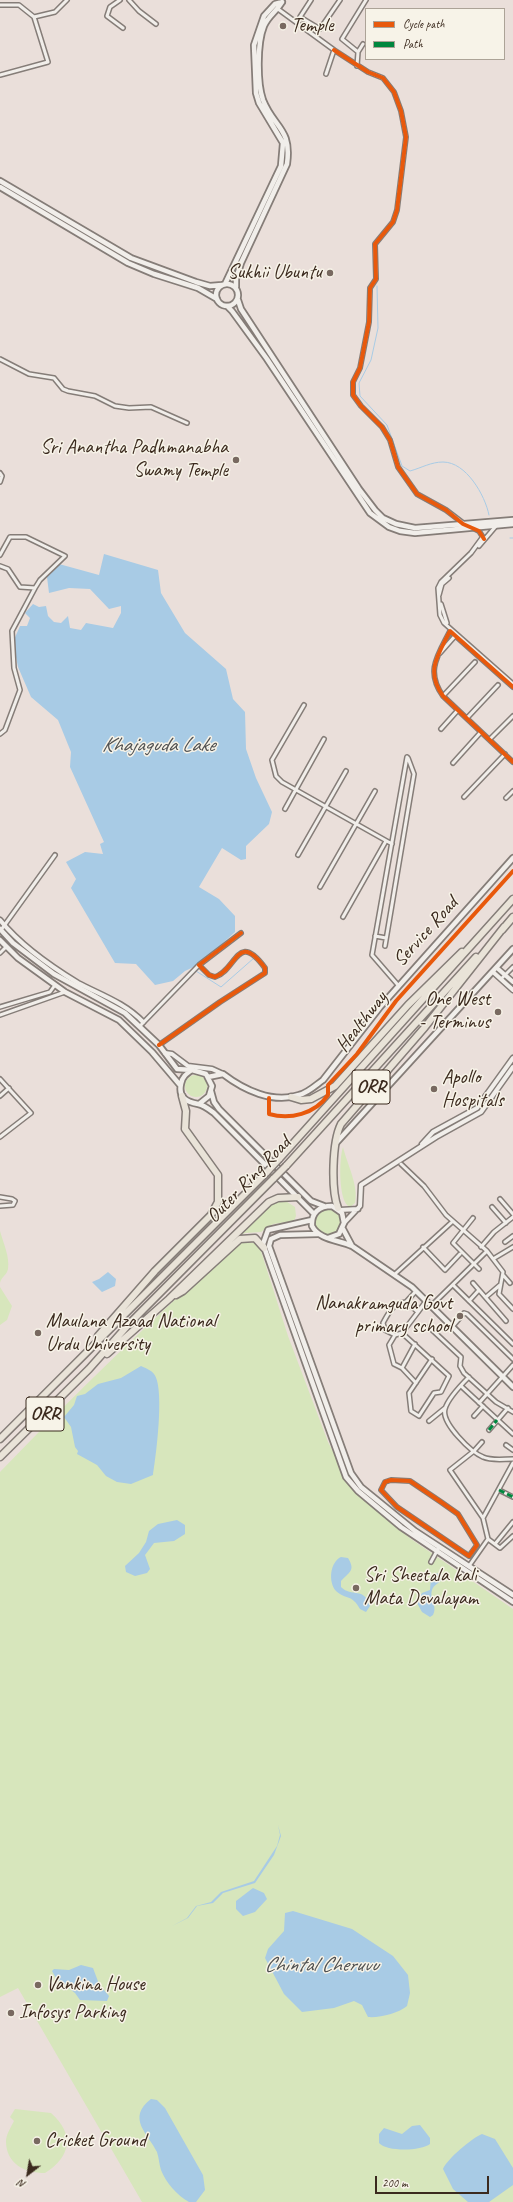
<!DOCTYPE html>
<style>
body{margin:0}
#map{position:relative;width:513px;height:2202px;overflow:hidden;background:#eadfda;font-family:Caveat,sans-serif}
canvas{display:block}
.legend{position:absolute;left:365px;top:8px;width:140px;height:52px;box-sizing:border-box;background:#f7f3e8;border:1px solid #aca397;margin:0;padding:5px 7px;list-style:none;font-size:12px;color:#3b2a1e}
.legend li{display:flex;align-items:center;gap:8px;height:20px}
.legend b{width:20px;border:1px solid #aca397}
.north{position:absolute;left:8px;top:2154px;width:40px;height:40px;-webkit-text-stroke:3px #f7f3e8;paint-order:stroke;rotate:211deg;font-size:11px;font-weight:700;line-height:16px;text-align:center;color:#3b2a1e}
.north::after{content:'';display:block;margin:auto;width:14px;height:18px;background:#3b2a1e;clip-path:polygon(50% 0,100% 100%,50% 72%,0 100%)}
.scale{position:absolute;left:375px;top:2176px;width:114px;height:18px;box-sizing:border-box;border:2px solid #3b2a1e;border-top:0;padding-left:5px;font-size:12px;line-height:14px;white-space:nowrap;color:#3b2a1e;-webkit-text-stroke:3px #f7f3e8;paint-order:stroke}
</style>
<div id="map">
<canvas width="513" height="2202"></canvas>
<ul class="legend">
<li><b style="height:5px;background:#e8590c"></b>Cycle path</li>
<li><b style="height:5px;background:#00873e"></b>Path</li>
</ul>
<div class="north">N</div>
<div class="scale">200 m</div>
</div>
<script>
const ctx = document.querySelector('canvas').getContext('2d');
ctx.lineJoin = 'round';
function fillPath(path, color) { ctx.fillStyle = color; ctx.fill(path, 'evenodd'); }
function strokePath(path, color, width, dash) { ctx.strokeStyle = color; ctx.lineWidth = width; ctx.lineCap = dash ? 'butt' : 'round'; ctx.setLineDash(dash || []); ctx.stroke(path); }
function write(font, color, halo, rows, align = 'center') {
  ctx.font = font + ' Caveat,sans-serif'; ctx.lineWidth = 3; ctx.setLineDash([]); ctx.textBaseline = 'middle'; ctx.strokeStyle = halo; ctx.fillStyle = color; for (const [text, x, y, turn = 0] of rows) {
    ctx.save(); ctx.translate(x, y); ctx.rotate((+turn || 0) * Math.PI / 180); ctx.textAlign = isNaN(turn) ? turn : align; if (halo) ctx.strokeText(text, 0, 0); ctx.fillText(text, 0, 0); ctx.restore();
  }
}
const green = new Path2D(`
 M185 1086a11 11 0 1 1 22 0a11 11 0 1 1-22 0Z
 M343,1147c4,17 16,39 12,56l-5,4c-12,-4 -11,-49 -7,-60z
 M284,1200l11,7 1,9 -2,5 -21,3 -12,8 -16,1 -12,7 33,-34z
 M315 1222a13 13 0 1 1 26 0a13 13 0 1 1-26 0Z
 M0,1231c3,11 10,26 8,38 -1,6 -7,8 -8,14z
 M241,1242l13,1 6,5 28,88 40,106 25,48 58,49 102,70v593h-371l-124,-214 -18,9v-525c75,-78 152,-153 233,-225z
 M0,1287l12,19 -5,14 -7,5z
 M15,2109l36,4c24,21 20,44 -6,60 -20,0 -39,-9 -39,-32 0,-6 5,-14 8,-20l-4,-4z`);
const water = new Path2D(`
 M104,554l54,16 3,23 24,40 41,36 7,30 12,13 1,37 10,29 16,34 -3,12 -23,22v13l-5,1 -19,-12 -23,39 20,12 16,17v16l-35,32 -15,7 -12,10 -18,4 -19,-21 -21,-1 -44,-75 5,-9 -10,-17 19,-10 18,2 -3,-10 4,-2 -34,-75 1,-15 -13,-32 -27,-23 -13,-30 -5,-25 7,-16h7l3,-8 -5,-5 8,-9 6,3 7,-1 2,10 6,6 7,1 7,-7 2,12 11,2 5,-7 27,5 8,-15v-7l-12,3 -19,-20 -21,-1 -20,5 -2,-16 12,-13 40,11z
 M108,1272l8,7 -1,7 -13,6 -10,-10 7,-3z
 M141,1366c4,2 10,4 13,8 11,14 2,82 -1,101l-22,9 -14,-2 -11,-6 -9,-11 -20,-11 1,-3 -3,-4 -4,-20 -7,-10 10,-12 3,-9 8,-2 13,-10 23,-6z
 M177,1520l8,5v9l-11,7 -20,2 -9,12 5,14 -3,4 -12,3 -9,-4 -1,-6 14,-13 7,-11 3,-11 9,-7z
 M341,1557l7,1c8,13 1,14 -7,23v6c11,11 23,-1 29,19l-4,6 -6,-3c-8,-15 -14,-9 -24,-18 -8,-9 -6,-29 5,-34z
 M437,1573l6,5c-3,5 -9,6 -11,12 -3,9 6,16 1,25l-3,2 -8,-5 -5,-9 5,-10 8,-3 1,-13z
 M290,1804l-12,21 3,11 -7,19 -19,28 -32,10 -10,10 -16,3 -9,12 -16,8 -8,13 8,-13 15,-8 9,-12 15,-4 10,-10 33,-11 23,-35 3,-11 -2,-10z
 M253,1888l11,5 3,6 -12,13 -12,4 -7,-7v-8z
 M293,1911l59,18 41,27 15,19 2,18 -3,13c-8,7 -27,12 -39,11l-6,-12 -8,-4 -20,7 -32,4 -18,-18 -19,-36 3,-9 16,-18 1,-18z
 M81,1965l12,3 6,16 10,12 -2,5 -27,-1 -5,-7 -19,-15 -4,-7 2,-2 15,1z
 M151,2099l6,1 8,8 38,67 2,15 -9,12h-7c-12,-7 -23,-19 -28,-32 -2,-6 -2,-12 -4,-18 -9,-18 -31,-34 -6,-53z
 M420,2125l10,13v6c-9,7 -43,8 -51,-1v-9l5,-6 18,6 10,-8z
 M482,2134l13,5 18,29v17l-24,17h-21l-15,-13 -10,-20c4,-10 29,-31 39,-35z`);
const stream = new Path2D(`
 M377,286l1,42 -7,32 -12,23 1,13 27,29 15,41 8,5c11,-3 21,-9 33,-9 23,0 42,33 46,53
 M510,538h3
 M196,971l25,16 33,-29`);
const minor = new Path2D(`
 M120,0l-10,7 -3,9 16,12
 M129,0l10,11 17,13
 M311,0l-11,17 20,12 20,-29
 M0,5h19l15,12
 M278,9l56,41 -8,24
 M334,50l34,22 15,6 11,14 7,19 5,26 -9,73 -4,12 -18,22 1,35 -6,9 -1,34 -9,46 -7,14v13l8,11 21,21 8,13 8,27 19,27 29,16 17,13
 M358,52l-16,-13 24,-39
 M357,66l1,-14 5,-8
 M0,75l48,-13 -14,-45 21,-5 12,-12
 M0,359l29,15 25,4 9,11 5,2 27,5 20,10 14,2 22,-1 36,16
 M0,473l2,3 -2,6
 M473,528l6,3 5,8
 M482,538l-11,15 -30,29 -3,6 2,27 4,8 69,61
 M479,546l17,-20
 M0,555l10,-18h16l39,19 -25,24 -5,8
 M0,566l8,3 12,18 15,1 -23,43 2,37 6,22 -15,40 -5,4
 M439,595l3,-11 7,-6
 M441,604l6,19
 M440,653l15,-17
 M513,687l-63,-56c-12,24 -25,40 -7,65l70,66
 M443,696l32,-34
 M304,705l-32,55 4,16 6,6 110,62
 M467,718l31,-33
 M441,729l17,-19
 M490,739l23,-23
 M453,763l28,-31
 M464,797l41,-43
 M506,798l7,-7
 M285,809l39,-70
 M298,855l48,-84
 M320,887l55,-96
 M343,917l43,-76
 M1,930l54,-75
 M375,936l11,2
 M385,946l29,-172 -6,-16
 M0,953l6,-6
 M501,979l12,-12
 M398,985l-26,-30 35,-198
 M0,1007l50,-15 5,-7
 M0,1015l65,-23
 M140,1026l59,-61
 M159,1045l61,-43 45,-29v-5c-28,-38 -28,2 -50,9l-6,-2 -10,-10 42,-32
 M0,1079l31,34 -31,24
 M0,1096l9,-8
 M401,1164l23,22 22,29 41,36 -56,55
 M0,1197l12,2 3,2 -2,4 -13,1
 M500,1199l13,15
 M492,1207l14,16
 M473,1218l-20,25 26,26
 M505,1242l8,-6
 M423,1247l22,23 15,-16
 M481,1247l13,-15 19,-15
 M487,1251l16,21 -4,22 14,15
 M493,1259l20,-12
 M395,1274l57,-52
 M503,1275l7,8
 M473,1283l33,38
 M453,1285l60,59
 M416,1291l-10,11 12,10 -16,21 47,43 -8,16 -7,1 -15,23 -8,-5 -2,-18 23,-34
 M486,1297l14,-12
 M469,1301l10,-11
 M418,1312l8,-11
 M429,1327l32,30 -1,9 4,7 32,29 17,10
 M452,1327l12,-14 3,1 46,45
 M402,1333l-7,2 -6,10 5,19 8,4 13,-24
 M395,1335l-10,-5 -2,-7c6,-11 10,-20 23,-21
 M402,1368l14,15
 M469,1377c-8,8 -21,21 -24,32 -4,14 26,43 38,48 9,4 20,2 30,2
 M461,1386l52,48
 M479,1403l34,-38
 M474,1416l9,-10
 M429,1421l16,-13
 M489,1430l19,-22
 M506,1445l7,5
 M391,1480l19,1 31,21 17,12 19,31 -8,11 -72,-49 -16,-17 4,-8z
 M499,1490l14,7
 M483,1518l30,-55
 M488,1539l12,9 13,-12
 M495,1544l18,-22
 M431,1562l7,-13
 M469,1566l19,-27 -5,-21 -33,-48 24,-19 8,-9`);
const tertiary = new Path2D(`
 M0,920c21,26 50,46 78,63 23,12 47,20 65,39
 M497,968l16,14
 M493,972l20,18
 M165,1053l7,1 16,12 24,3 11,5
 M422,1144l11,-12 44,-24 36,-50
 M340,1210l18,-1
 M344,1223l16,-17 1,-21 75,-48 45,-25 32,-45`);
const secondary = new Path2D(`
 M0,181l131,77 65,24 14,4 12,-1
 M0,187l128,76 26,11 44,14 19,11
 M216 295a11 11 0 1 1 22 0a11 11 0 1 1-22 0Z
 M225,284l56,-118 2,-23 -24,-40 -3,-10 -2,-48 10,-29 11,-12 7,-2
 M236,287v-8l5,-16 46,-99c5,-36 -13,-36 -24,-64 -6,-17 -6,-57 1,-74 4,-10 13,-15 18,-24
 M238,300l3,9 118,180 16,21 8,8 13,6 19,4 98,-8
 M227,306l5,5 35,48 103,154 19,14 11,4 15,2 98,-9
 M0,929l13,14 41,31 71,39 34,32 18,24 15,1
 M0,940l18,18 47,34 54,28 33,32 28,33
 M208,1077l15,-3c21,16 50,30 76,21 9,-2 17,-10 24,-15l57,-73 133,-149
 M211,1091l3,11 5,7 92,92 13,5
 M199,1104l10,-8 3,-10 -6,-12 -14,-4c-6,4 -10,7 -11,14 -3,14 6,18 17,20 6,1 12,6 16,9l100,101
 M336,1143l177,-194
 M312,1220l-44,10 -5,14 83,233 12,14 43,36 112,75
 M343,1229l9,17
 M318,1234l-38,1 -9,4 -2,7 82,227 10,14 54,44 98,64
 M328,1238l11,-4 5,-11 -2,-10 -10,-7c-13,0 -21,7 -20,20 7,14 27,14 40,20l60,41 101,100`);
const motorway = new Path2D(`
 M502,930l11,-13
 M291,1097l10,3 10,-1 24,-13 73,-81 54,-53
 M279,1159l234,-260
 M286,1166l190,-209
 M338,1208c-7,-18 -6,-66 3,-84l84,-97 79,-100
 M176,1295l7,-4 57,-52 15,-1 9,10
 M98,1336l57,-65 56,-56 7,-13v-27l-33,-46 1,-18 -4,-15
 M107,1354l62,-55 100,-97 9,-4 20,-1
 M0,1439l267,-267
 M0,1457l89,-88 40,-45 145,-146`);
const motorwayBridge = new Path2D(`
 M267,1172l12,-13
 M274,1178l12,-12`);
const quiet = new Path2D(`
 M489,1430l8,-10
 M499,1490l14,7`);
const cycleway = new Path2D(`
 M334,50l34,22 15,6 11,14 7,19 5,26 -9,73 -4,12 -18,22 1,35 -6,9 -1,34 -9,46 -7,14v13l8,11 21,21 8,13 8,27 19,27 29,16 17,14 16,7 5,8
 M513,687l-63,-56c-12,24 -25,40 -7,65l70,66
 M159,1045l61,-43 45,-29v-5c-28,-38 -28,2 -50,9l-6,-2 -10,-10 42,-32
 M269,1098v16c21,6 46,0 59,-19v-10l29,-31 39,-53 117,-130
 M391,1480l19,1 31,21 17,12 19,31 -8,11 -72,-49 -16,-17 4,-8z`);
const markers = [
 [283,26,4,"#786960"],
 [330,273,4,"#786960"],
 [236,460,4,"#786960"],
 [498,1012,4,"#786960"],
 [434,1089,4,"#786960"],
 [460,1316,4,"#786960"],
 [38,1333,4,"#786960"],
 [356,1588,4,"#786960"],
 [38,1985,4,"#786960"],
 [11,2013,4,"#786960"],
 [37,2141,4,"#786960"]
];
const shields = [
 [371,1087,38],
 [45,1414,38]
];
const shieldNames = [
 ["ORR",371,1087],
 ["ORR",45,1414]
];
const poiNames = [
 ["Temple",291,26],
 ["Sukhii Ubuntu",322,273,"right"],
 ["Sri Anantha Padhmanabha",228,448,"right"],
 ["Swamy Temple",228,471,"right"],
 ["One West",490,1000,"right"],
 ["- Terminus",490,1023,"right"],
 ["Apollo",442,1078],
 ["Hospitals",442,1101],
 ["Nanakramguda Govt",452,1304,"right"],
 ["primary school",452,1327,"right"],
 ["Maulana Azaad National",46,1322],
 ["Urdu University",46,1345],
 ["Sri Sheetala kali",364,1576],
 ["Mata Devalayam",364,1599],
 ["Vankina House",46,1985],
 ["Infosys Parking",19,2013],
 ["Cricket Ground",45,2141]
];
const streetNames = [
 ["Service Road",426,932,-48],
 ["Healthway",362,1022,-52],
 ["Outer Ring Road",249,1180,-46]
];
const waterNames = [
 ["Khajaguda Lake",158,745],
 ["Chintal Cheruvu",321,1965]
];
fillPath(green, '#d7e6bc');
fillPath(water, '#a8cbe5');
strokePath(stream, '#a8cbe5', 1);
strokePath(minor, '#857d78', 6);
strokePath(tertiary, '#857d78', 7);
strokePath(secondary, '#857d78', 8);
strokePath(motorway, '#857d78', 9);
strokePath(minor, '#f1eeea', 3);
strokePath(tertiary, '#f1eeea', 4);
strokePath(secondary, '#f1eeea', 4.5);
strokePath(motorway, '#e9e3d8', 6);
strokePath(motorwayBridge, '#857d78', 9, []);
strokePath(motorwayBridge, '#e9e3d8', 6);
strokePath(quiet, '#00873e', 3, [6, 3]);
strokePath(cycleway, '#e8590c', 4);
for (const [x, y, r, color] of markers) { const dot = new Path2D(); dot.arc(x, y, r, 0, 2 * Math.PI); ctx.fillStyle = color; ctx.fill(dot); strokePath(dot, '#f7f3e8', 1.5); }
for (const [x, y, w] of shields) { const box = new Path2D(); box.roundRect(x - w / 2, y - 17, w, 34, 3); ctx.fillStyle = '#f7f3e8'; ctx.fill(box); strokePath(box, '#3b2a1e', 1); }
write('bold 19px', '#3b2a1e', null, shieldNames);
write('20px', '#3b2a1e', '#f7f3e8', poiNames, 'left');
write('20px', '#3b2a1e', '#f7f3e8', streetNames);
write('italic 21px', '#4f5051', '#f7f3e8', waterNames);
</script>
